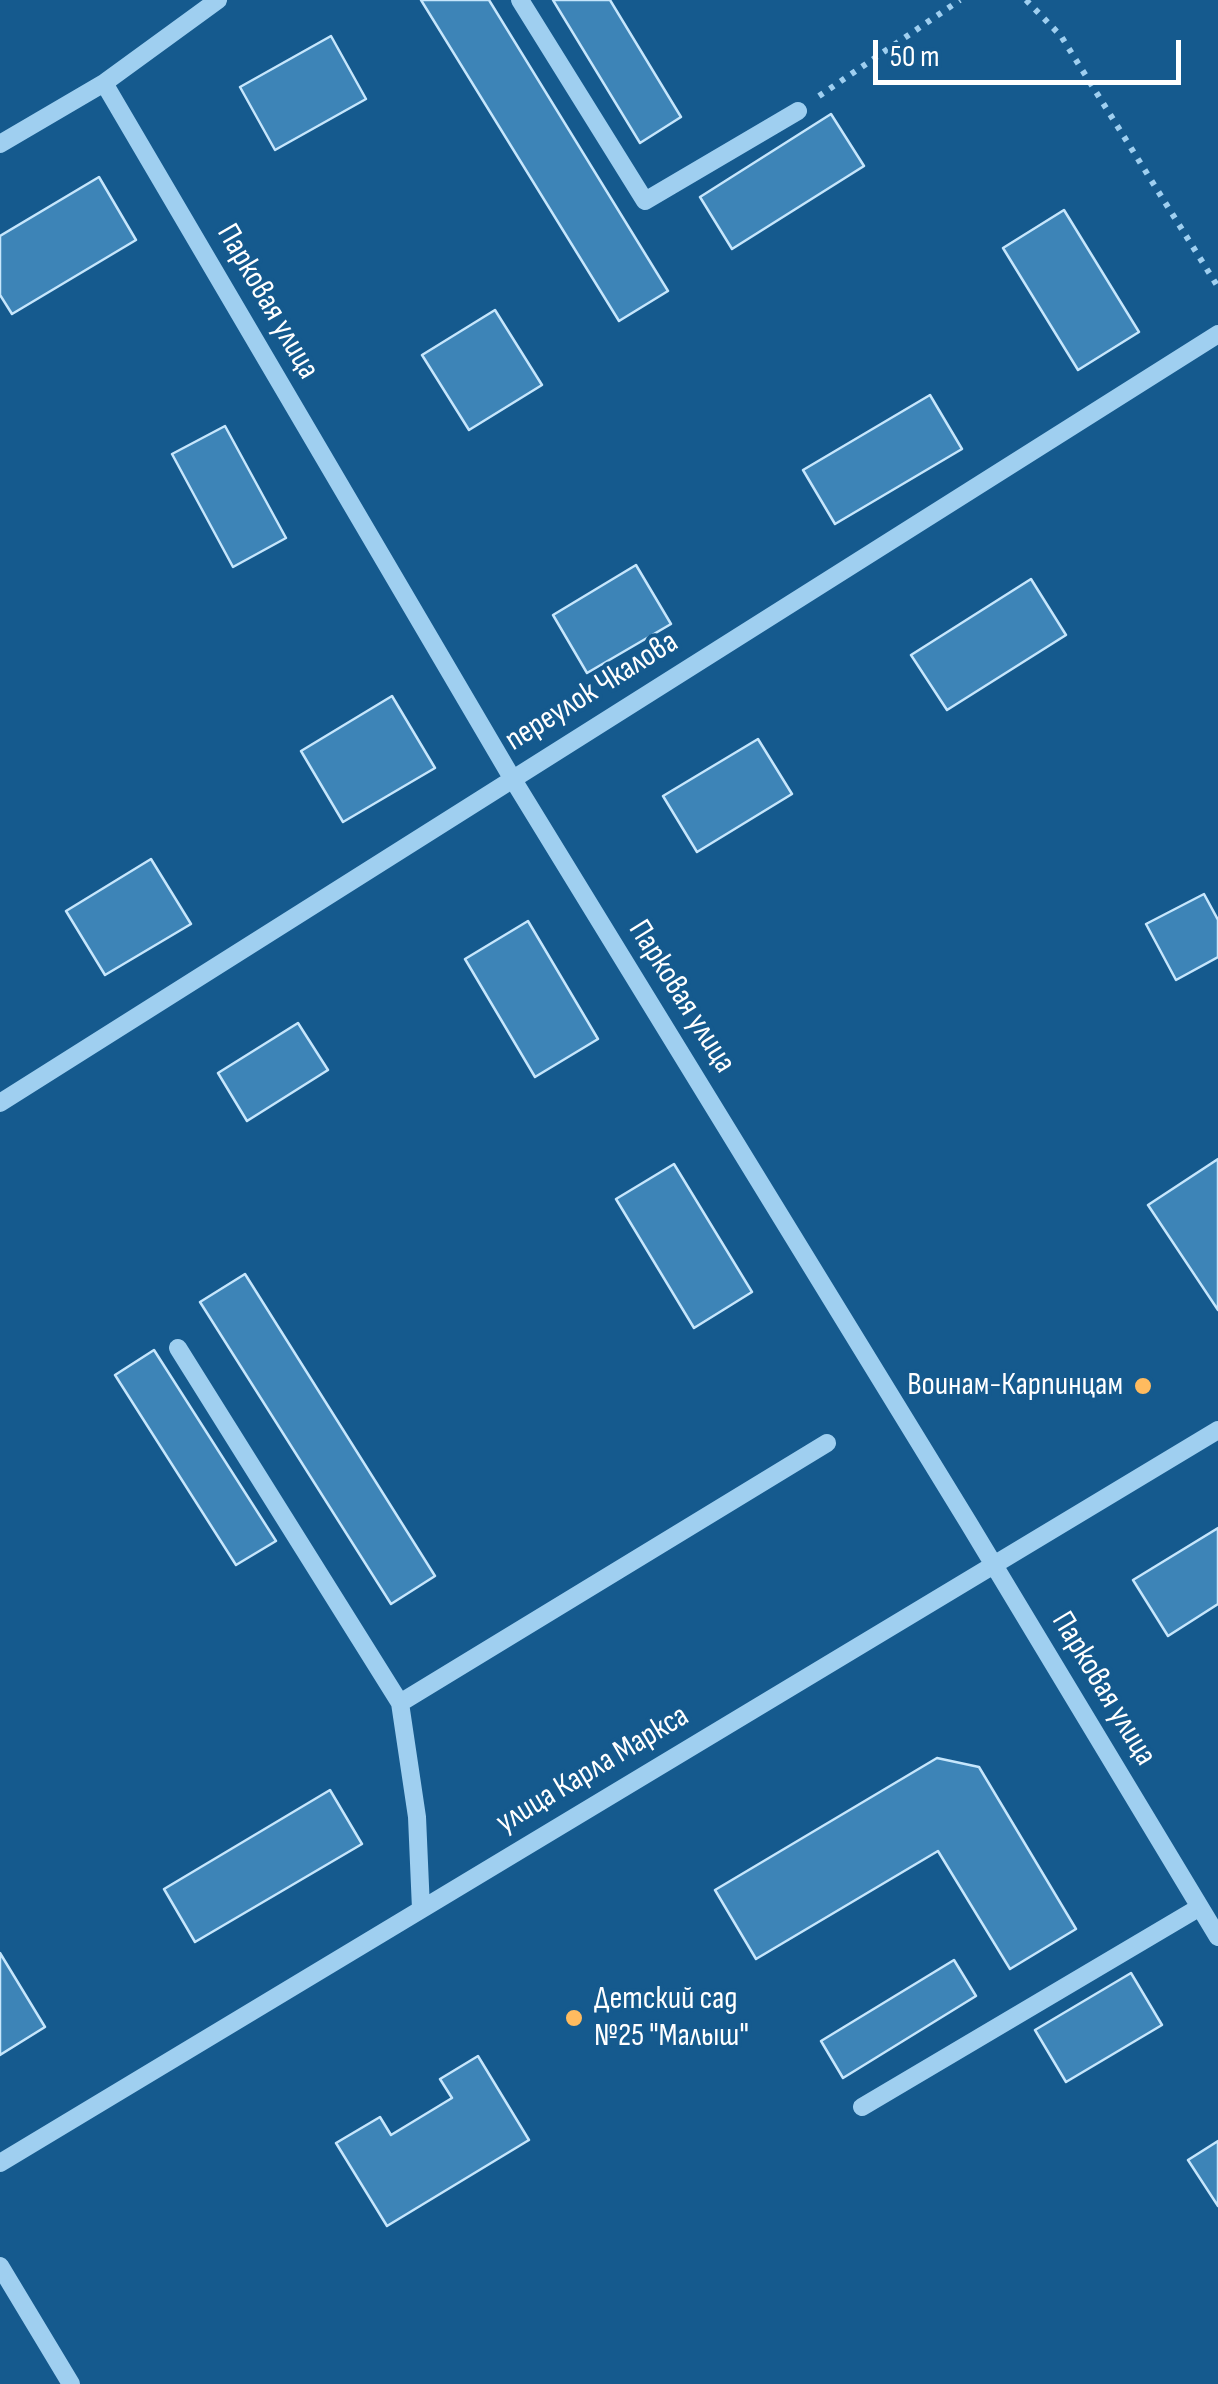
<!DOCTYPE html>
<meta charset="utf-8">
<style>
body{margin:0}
#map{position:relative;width:1218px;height:2384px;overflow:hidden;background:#155a8e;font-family:"Sofia Sans Condensed",sans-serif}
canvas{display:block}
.scale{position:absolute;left:873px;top:40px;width:308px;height:45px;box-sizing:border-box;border:5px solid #fff;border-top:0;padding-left:12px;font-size:30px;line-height:35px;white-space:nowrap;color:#fff;-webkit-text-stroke:8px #155a8e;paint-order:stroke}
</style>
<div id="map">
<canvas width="1218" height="2384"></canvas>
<div class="scale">50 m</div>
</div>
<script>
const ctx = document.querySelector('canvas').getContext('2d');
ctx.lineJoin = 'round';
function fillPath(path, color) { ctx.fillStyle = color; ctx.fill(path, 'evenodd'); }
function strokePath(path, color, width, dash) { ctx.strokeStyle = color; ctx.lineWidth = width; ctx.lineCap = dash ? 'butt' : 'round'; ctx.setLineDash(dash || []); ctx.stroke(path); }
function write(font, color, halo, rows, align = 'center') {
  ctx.font = font + ' "Sofia Sans Condensed",sans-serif'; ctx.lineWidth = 8; ctx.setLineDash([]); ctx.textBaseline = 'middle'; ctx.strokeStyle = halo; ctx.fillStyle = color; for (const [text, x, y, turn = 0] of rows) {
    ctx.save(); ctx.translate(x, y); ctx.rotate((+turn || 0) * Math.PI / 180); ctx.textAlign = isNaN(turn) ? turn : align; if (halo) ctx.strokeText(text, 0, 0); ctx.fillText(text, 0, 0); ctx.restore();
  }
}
const building = new Path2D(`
 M421,0h68l179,291 -49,30z
 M553,0h57l71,117 -41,26z
 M331,36l35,63 -91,51 -35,-63z
 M831,114l33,52 -132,83 -32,-52z
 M99,177l37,63 -124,74 -12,-19v-59z
 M1064,210l75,122 -61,38 -75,-122z
 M495,310l47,75 -73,45 -47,-75z
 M930,395l32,54 -127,75 -32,-54z
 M225,426l61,112 -53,29 -61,-113z
 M636,565l35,59 -84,49 -34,-58z
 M1031,579l35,56 -119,75 -36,-55z
 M392,696l43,72 -92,54 -42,-71z
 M758,739l34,55 -95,58 -34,-56z
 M151,859l40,65 -86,51 -39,-64z
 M1204,894l14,26v37l-42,23 -30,-56z
 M528,921l70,118 -63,38 -70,-118z
 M298,1023l30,47 -81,51 -29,-48z
 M1218,1159v151l-70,-105z
 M674,1164l78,128 -58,36 -78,-129z
 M245,1274l190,302 -44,28 -191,-302z
 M154,1350l122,191 -40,24 -121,-190z
 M1218,1528v76l-50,32 -35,-56z
 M937,1758l42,9 97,162 -66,40 -72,-118 -182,108 -41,-69z
 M330,1790l32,54 -167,98 -31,-53z
 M0,1953l45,74 -45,28z
 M954,1960l22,36 -133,82 -22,-37z
 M1131,1973l31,52 -96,57 -31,-52z
 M478,2056l51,84 -142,86 -51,-83 44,-26 11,18 61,-37 -12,-19z
 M1218,2141v65l-30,-46z`);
const path = new Path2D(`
 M1026,0l35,36 157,251
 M819,96l141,-96`);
const minor = new Path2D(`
 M520,0l125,201 153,-90
 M104,83l408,695 456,744 250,415
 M0,144l104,-61 114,-83
 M0,1103l1218,-769
 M178,1348l222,355
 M421,1909l-4,-92 -17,-114 427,-260
 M862,2107l338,-200
 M0,2163l1218,-733
 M0,2266l71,118`);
const markers = [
 [1143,1386,10,"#ffbb5f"],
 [574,2018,10,"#ffbb5f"]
];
const streetNames = [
 ["Парковая улица",267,302,60],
 ["переулок Чкалова",592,692,-32],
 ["Парковая улица",681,997,58],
 ["Парковая улица",1103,1689,59],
 ["улица Карла Маркса",593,1770,-31]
];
const poiNames = [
 ["Воинам-Карпинцам",1123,1386],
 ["Детский сад",594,2000,"left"],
 ["№25 \"Малыш\"",594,2037,"left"]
];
fillPath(building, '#3d84b7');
strokePath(building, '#c6e6fc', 2.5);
strokePath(path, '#9fcff0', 6, [5, 8]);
strokePath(minor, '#9fcff0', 18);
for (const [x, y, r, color] of markers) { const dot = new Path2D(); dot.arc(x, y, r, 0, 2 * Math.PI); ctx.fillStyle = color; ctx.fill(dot); strokePath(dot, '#155a8e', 4); }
write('32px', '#fff', '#155a8e', streetNames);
write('32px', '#fff', '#155a8e', poiNames, 'right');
</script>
